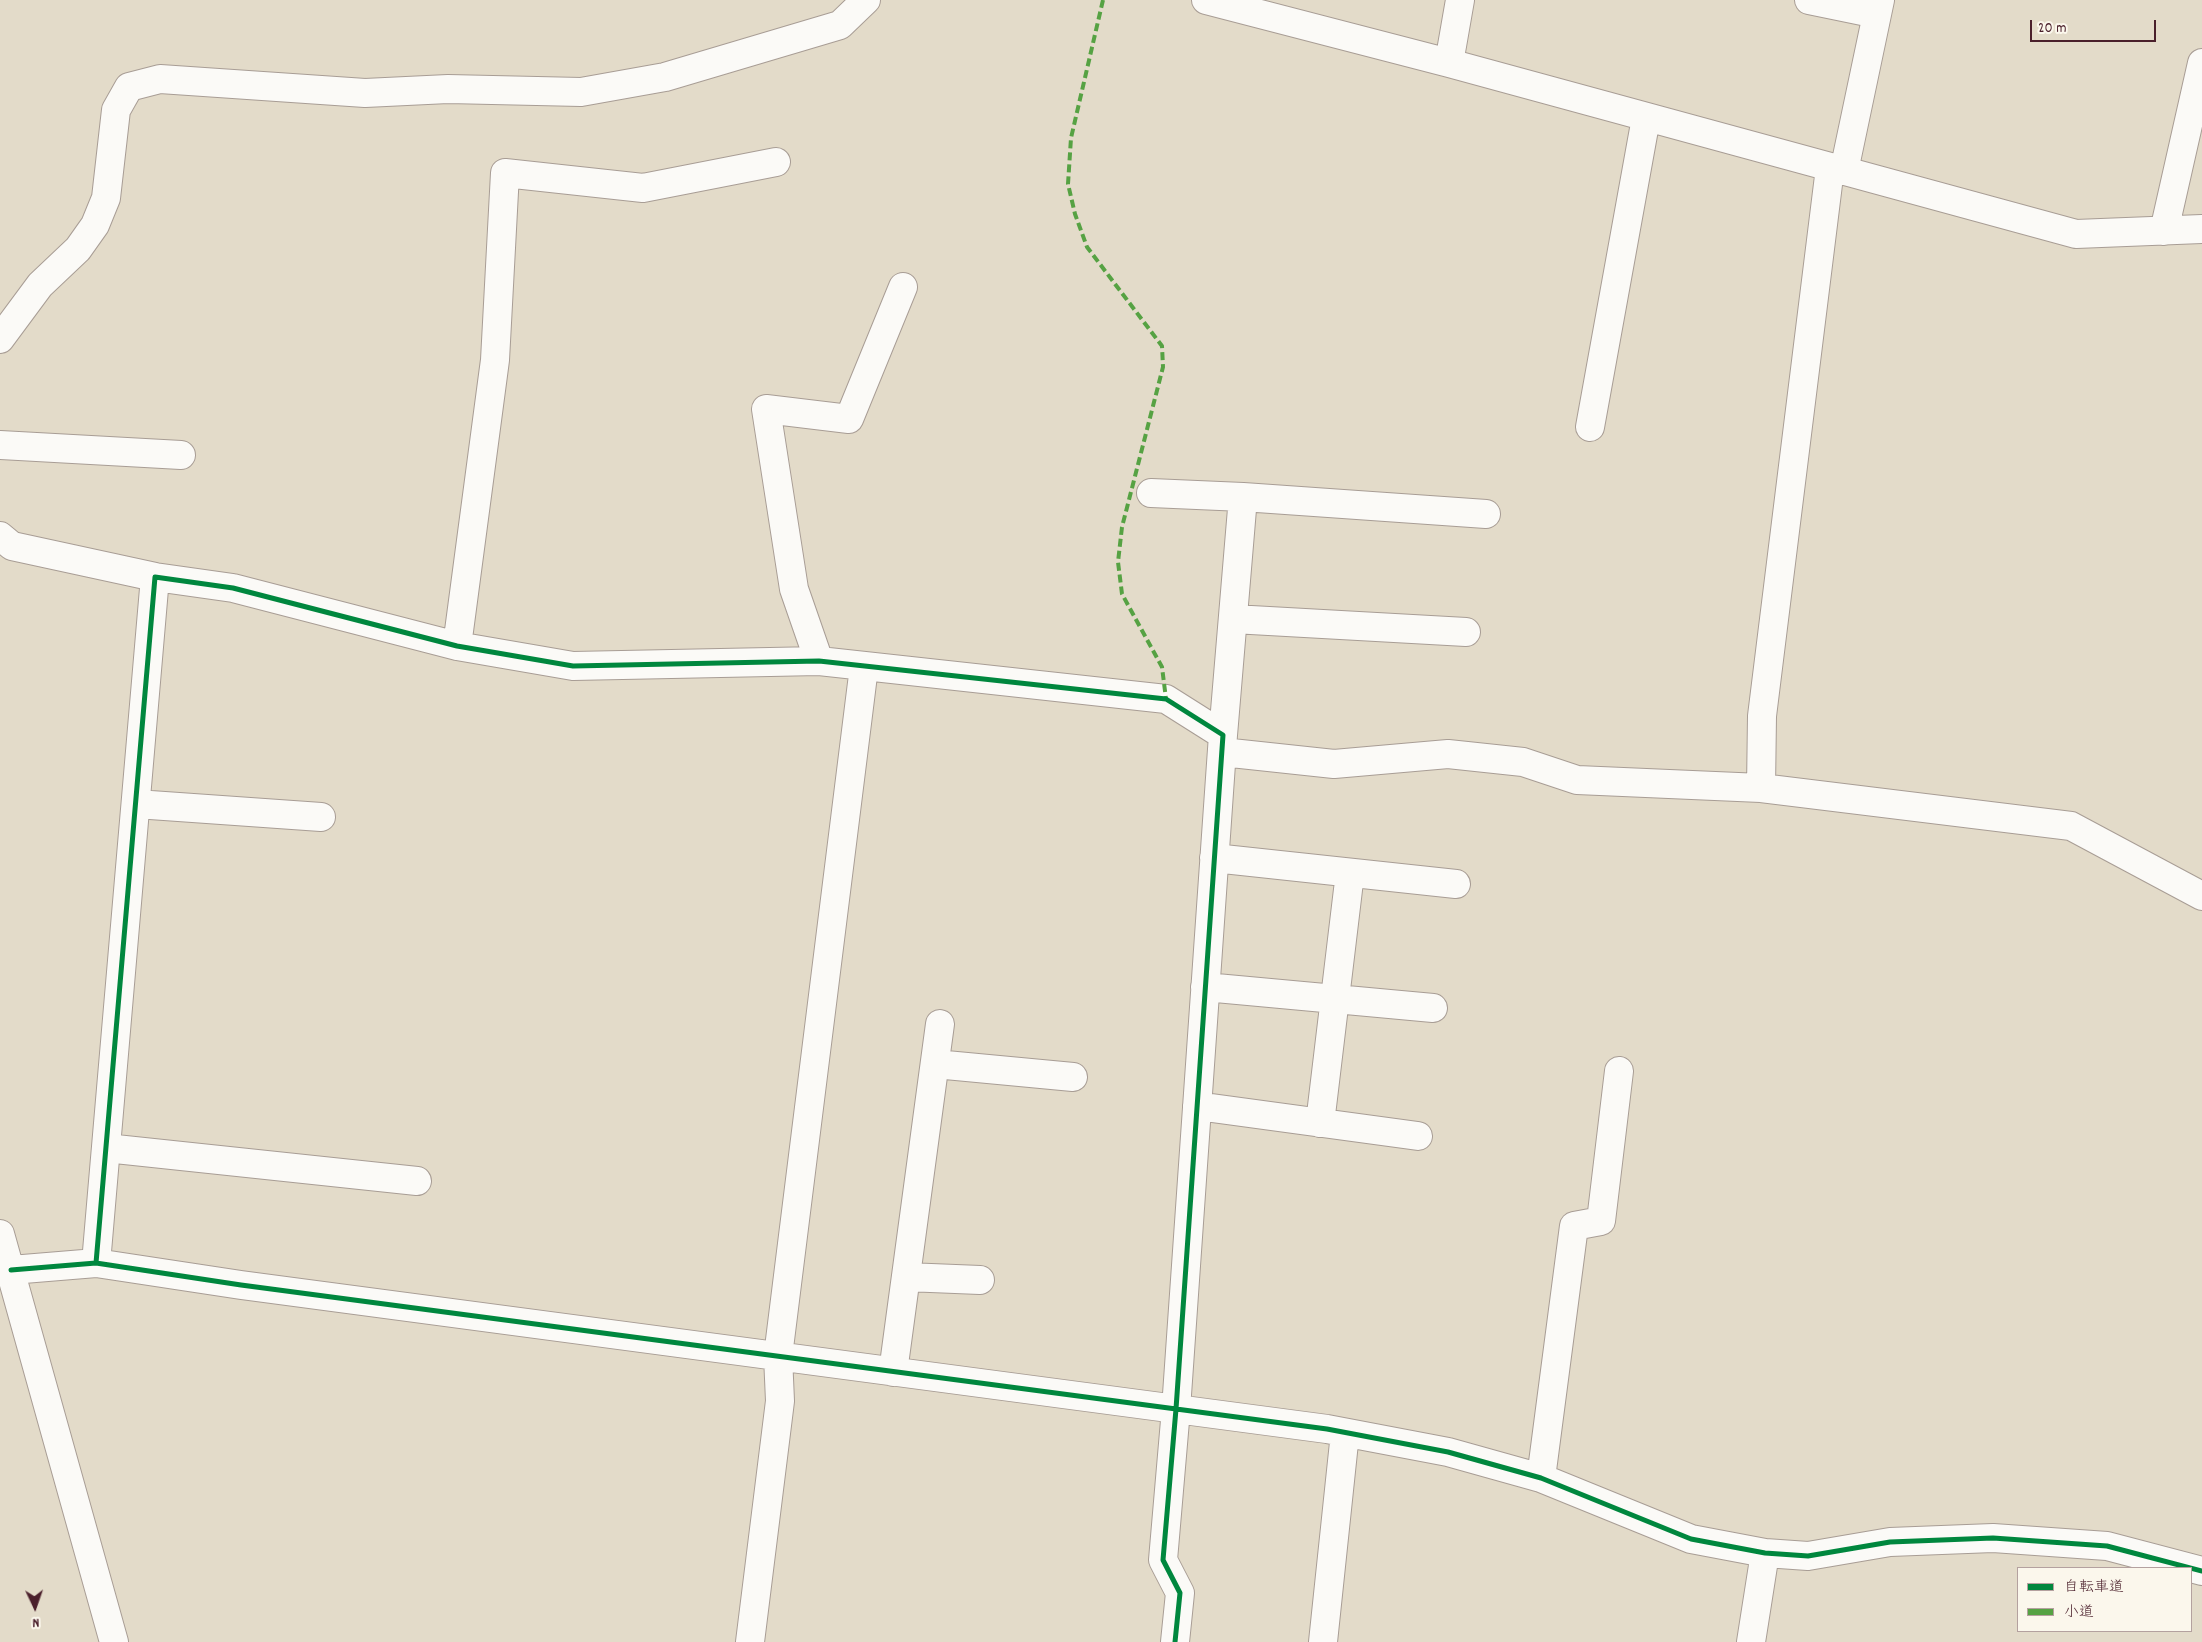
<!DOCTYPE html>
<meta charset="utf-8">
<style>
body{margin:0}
#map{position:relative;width:2202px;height:1642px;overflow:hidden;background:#e3dbc9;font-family:Dekko,"Klee One",sans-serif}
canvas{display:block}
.legend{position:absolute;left:2017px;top:1567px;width:175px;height:65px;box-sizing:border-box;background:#fbf7ec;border:1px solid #b4a19f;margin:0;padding:6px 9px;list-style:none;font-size:15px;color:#4a1f2b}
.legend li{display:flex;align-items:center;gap:10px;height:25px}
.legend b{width:25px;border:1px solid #b4a19f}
.north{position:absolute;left:10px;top:1582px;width:50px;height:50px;-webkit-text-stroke:4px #fbf7ec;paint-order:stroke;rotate:177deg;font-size:14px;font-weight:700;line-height:20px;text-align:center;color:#4a1f2b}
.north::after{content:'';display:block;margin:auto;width:18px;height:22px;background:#4a1f2b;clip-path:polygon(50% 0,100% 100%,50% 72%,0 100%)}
.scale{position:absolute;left:2030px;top:20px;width:126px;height:22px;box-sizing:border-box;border:2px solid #4a1f2b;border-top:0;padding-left:6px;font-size:15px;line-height:18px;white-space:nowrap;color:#4a1f2b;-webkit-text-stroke:4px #fbf7ec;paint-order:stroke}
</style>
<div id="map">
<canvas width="2202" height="1642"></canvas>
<ul class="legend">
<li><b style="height:6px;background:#00873e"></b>自転車道</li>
<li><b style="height:6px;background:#56a243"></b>小道</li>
</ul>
<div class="north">N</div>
<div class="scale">20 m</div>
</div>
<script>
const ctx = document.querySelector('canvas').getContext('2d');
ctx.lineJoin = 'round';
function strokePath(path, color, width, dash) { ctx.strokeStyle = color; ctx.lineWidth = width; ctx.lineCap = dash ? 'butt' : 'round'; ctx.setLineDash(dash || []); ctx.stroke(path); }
const minor = new Path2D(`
 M1206,0l243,63 627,171 126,-5
 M1809,0l68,14
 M1449,63l11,-63
 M1844,171l36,-171
 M2164,231l38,-168
 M0,339l40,-54 38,-36 17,-24 11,-27 10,-88 13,-23 31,-8 205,14 83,-4 133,3 84,-15 175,-52 26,-25
 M1590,427l56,-309
 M0,445l181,10
 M1151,493l92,4 -20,238
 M1243,497l243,17
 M0,536l12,10 143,31
 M1233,619l233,13
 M457,646l38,-286 10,-187 138,15 133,-26
 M819,661l-25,-72 -28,-180 83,10 54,-132
 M1222,752l112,12 114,-10 75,8 54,18 184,8 310,38 131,70
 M1761,788l1,-72 68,-548
 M136,804l185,13
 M1214,858l242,26
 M1205,987l228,21
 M935,1064l138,13
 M1197,1106l221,30
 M1320,1123l30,-250
 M106,1148l311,33
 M0,1234l114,408
 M96,1263l59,-686 78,11 224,58 116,20 246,-5 347,38 57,36 -47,674 -13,151 17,33 -5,49
 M11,1270l85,-7 145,22 1086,144 121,23 93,26 150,61 74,14 43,3 82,-14 103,-4 114,8 95,25
 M906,1277l74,3
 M893,1372l47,-348
 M1541,1478l33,-252 27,-5 18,-150
 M750,1642l30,-241 -2,-45 86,-689
 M1323,1642l22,-209
 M1751,1642l14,-89`);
const quiet = new Path2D(`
 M1103,0l-32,138 -3,46 7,30 12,33 75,99 1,21 -41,160 -4,35 4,32 40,73 4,32`);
const cycleway = new Path2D(`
 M96,1263l59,-686 78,11 224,58 116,20 246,-5 347,38 57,36 -47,674 -13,151 17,33 -5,49
 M11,1270l85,-7 145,22 1086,144 121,23 93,26 150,61 74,14 43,3 82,-14 103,-4 114,8 95,25`);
strokePath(minor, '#a89d95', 30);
strokePath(minor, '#fbfaf7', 28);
strokePath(quiet, '#56a243', 4, [8, 4]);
strokePath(cycleway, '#00873e', 5);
</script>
